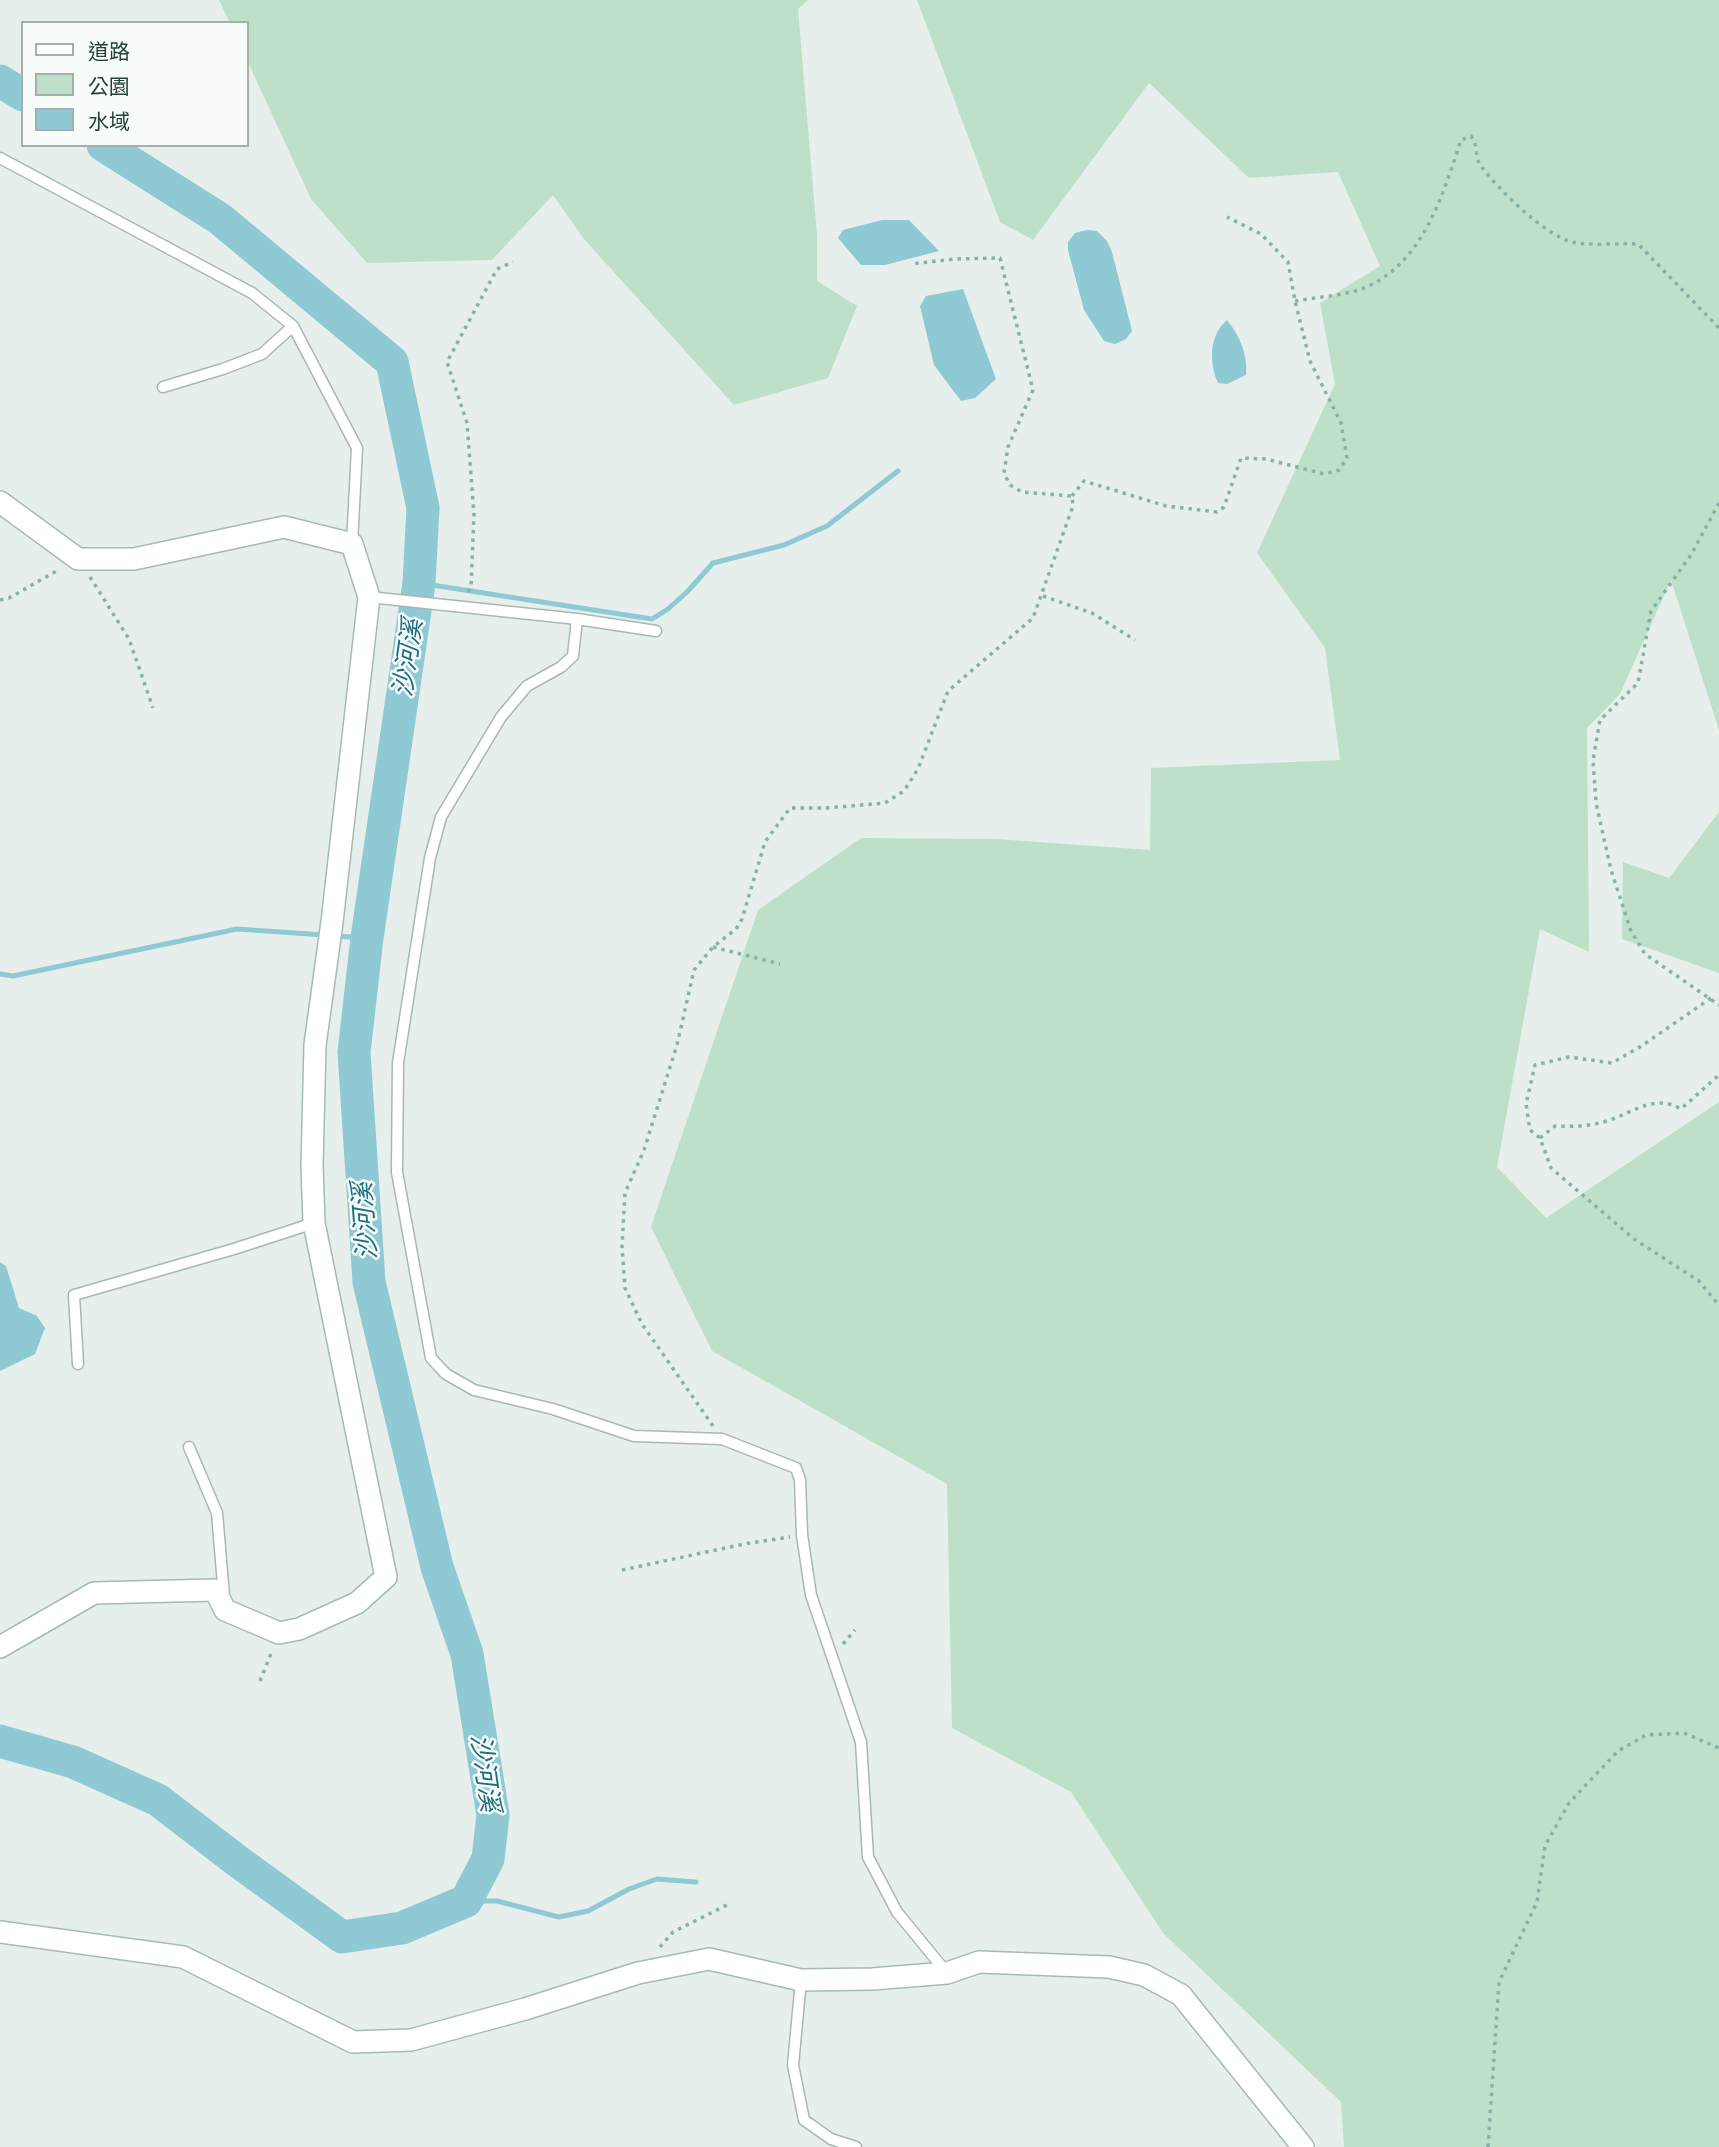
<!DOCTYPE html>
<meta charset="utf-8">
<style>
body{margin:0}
#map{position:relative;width:1719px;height:2147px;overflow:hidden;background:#e6efeb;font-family:"Asap Condensed","Noto Sans TC",sans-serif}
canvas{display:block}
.legend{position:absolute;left:21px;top:21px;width:228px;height:126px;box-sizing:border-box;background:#f7fbf9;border:2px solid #a3b1ad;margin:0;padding:9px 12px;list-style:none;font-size:21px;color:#24423a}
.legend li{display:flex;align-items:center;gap:14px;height:35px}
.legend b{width:35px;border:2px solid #a3b1ad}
</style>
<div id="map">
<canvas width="1719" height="2147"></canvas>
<ul class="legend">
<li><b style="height:9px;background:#fff"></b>道路</li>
<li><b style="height:19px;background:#bfe0c8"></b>公園</li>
<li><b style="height:19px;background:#8ec9d4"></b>水域</li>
</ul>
</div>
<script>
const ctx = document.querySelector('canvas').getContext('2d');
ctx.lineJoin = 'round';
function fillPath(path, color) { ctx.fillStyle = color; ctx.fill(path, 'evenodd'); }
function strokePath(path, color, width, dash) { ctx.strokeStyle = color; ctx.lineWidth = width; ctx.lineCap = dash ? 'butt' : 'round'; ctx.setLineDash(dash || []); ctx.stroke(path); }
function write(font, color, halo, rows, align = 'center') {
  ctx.font = font + ' "Asap Condensed","Noto Sans TC",sans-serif'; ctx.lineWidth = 5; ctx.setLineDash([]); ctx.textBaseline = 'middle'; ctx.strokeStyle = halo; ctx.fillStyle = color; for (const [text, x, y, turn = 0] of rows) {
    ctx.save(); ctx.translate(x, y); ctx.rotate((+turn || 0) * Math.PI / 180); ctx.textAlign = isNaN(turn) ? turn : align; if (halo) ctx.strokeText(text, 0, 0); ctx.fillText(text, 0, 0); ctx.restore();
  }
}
const green = new Path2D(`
 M219,0h589l-10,9 19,226v46l40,25 -29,72 -94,27 -150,-166 -31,-44 -61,65 -125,3 -56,-64 -64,-139v-37h-17z
 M917,0h802v730l-48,-150 -51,114 -33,34 2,224 -49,-23 -43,238 49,51 173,-116v1045h-375l-3,-45 -178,-169 -92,-141 -119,-64 -5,-244 -235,-133 -61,-124 107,-317 103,-72 135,1 154,11 1,-82 189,-8 -15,-112 -68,-95 78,-169 -15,-81 60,-37 -42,-94 -89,6 -100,-95 -116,157 -33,-18z
 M1719,812v161l-97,-34 1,-77 46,16z`);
const water = new Path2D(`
 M882,220h27l30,31 -54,14h-24l-23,-27 5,-8z
 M1087,230l10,1 10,10 5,11 20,79 -6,8 -11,5 -11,-3 -20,-31 -16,-60v-8l7,-9z
 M963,289l33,90 -21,19 -14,3 -27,-36 -14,-59 6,-10z
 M1227,320c13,16 21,35 19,55l-19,9 -9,-1c-9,-21 -9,-48 9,-63z
 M0,1262l6,4 13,42 18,8 8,12 -10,26 -35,17z`);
const stream = new Path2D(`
 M419,583l233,36 16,-10 19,-17 26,-29 71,-18 43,-19 71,-55
 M334,936l33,2
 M0,974l13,2 224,-47 87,6
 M466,1901h31l62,16 29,-6 41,-22 28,-10 39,3`);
const river = new Path2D(`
 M0,81l23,14
 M0,1741l73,21 85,38 78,60 106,77 60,-9 64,-27 22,-42 5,-44 -26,-161 -30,-87 -68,-285 -15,-230 13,-114 52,-355 4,-75 -31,-146 -172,-143 -117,-74`);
const path = new Path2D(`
 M1295,301c22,-4 48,-5 69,-13 59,-24 79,-94 97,-148l10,-4c8,11 3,20 10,30 18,24 62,68 91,76 15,4 49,1 66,2l81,84
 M1072,496l12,-15 82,25 51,6 7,-5 17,-49 25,1 58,15 15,-4 8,-12 -6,-35 -31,-62 -15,-60 -7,-39 -27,-28 -34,-17
 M1719,503l-28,52 -40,56 -13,72 -38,37 -7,40 3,43 15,67 20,61 14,23 74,51
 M90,577l39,62 24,69
 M468,592l3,-5 3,-72 -7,-92 -20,-61 50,-93 16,-7
 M1043,596l49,17 43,27
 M0,600l9,-2 51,-29
 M713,947l67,17
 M1711,998l-68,47 -31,18 -43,-6 -34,8 -9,39 4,26 10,8 11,30 83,71 65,42 20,24
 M1540,1138l15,-12c19,1 37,0 55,-6 25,-9 46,-26 71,-11l38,-34
 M713,1426l-71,-102 -17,-36 -3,-42 3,-53 19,-43 33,-105 17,-75 19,-23 23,-18 6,-10 23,-77 25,-34h37l58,-5 19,-12 14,-22 30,-78 85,-73 40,-112 -1,-10 -50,-4 -12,-7 -6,-12 4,-26 25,-57 -33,-132 -45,1 -44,5
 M622,1570l122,-26 46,-7
 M843,1644l12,-14
 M260,1681l12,-30
 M660,1947l13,-15 58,-29
 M1488,2147l11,-165 38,-80 8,-56 24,-43 49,-52 28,-16 38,-2 35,15`);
const lane = new Path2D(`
 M0,158l252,135 41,33 64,122 -5,96
 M163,387l60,-18 39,-15 31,-28
 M369,597l208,22 79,12
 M577,619l-4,37 -12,11 -34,19 -26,31 -60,100 -11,41 -32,205 -1,109 34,186 15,16 28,16 79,19 81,27 88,3 74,29 4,12 2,55 9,60 50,147 7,115 29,55 50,61
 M78,1364l-4,-69 160,-46 80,-26
 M189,1447l28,66 7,83
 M801,1980l-8,85 11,55 27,19 25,8`);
const secondary = new Path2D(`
 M0,502l78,57h56l150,-32 68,17 17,53 -37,325 -17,123 -3,121 2,57 72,354 -29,26 -58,26 -20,4 -54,-23 -10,-20 -121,3 -94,54
 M0,1932l183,25 170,85 58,-2 114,-31 113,-36 71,-14 92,21 71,-1 75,-6 32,-11 130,5 35,8 37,20 122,152`);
const waterNames = [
 ["沙河溪",408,658,-82],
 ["沙河溪",365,1221,-94],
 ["沙河溪",485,1773,82]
];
fillPath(green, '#bfe0c8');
fillPath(water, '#8ec9d4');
strokePath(stream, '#8ec9d4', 5);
strokePath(river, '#8ec9d4', 33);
strokePath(lane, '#a8b8b2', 13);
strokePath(secondary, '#a4bbb3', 24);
strokePath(path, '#86b3a5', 3.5, [3.5, 5]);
strokePath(lane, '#fff', 10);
strokePath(secondary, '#fff', 21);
write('italic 26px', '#1c6f80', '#f7fbf9', waterNames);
</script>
